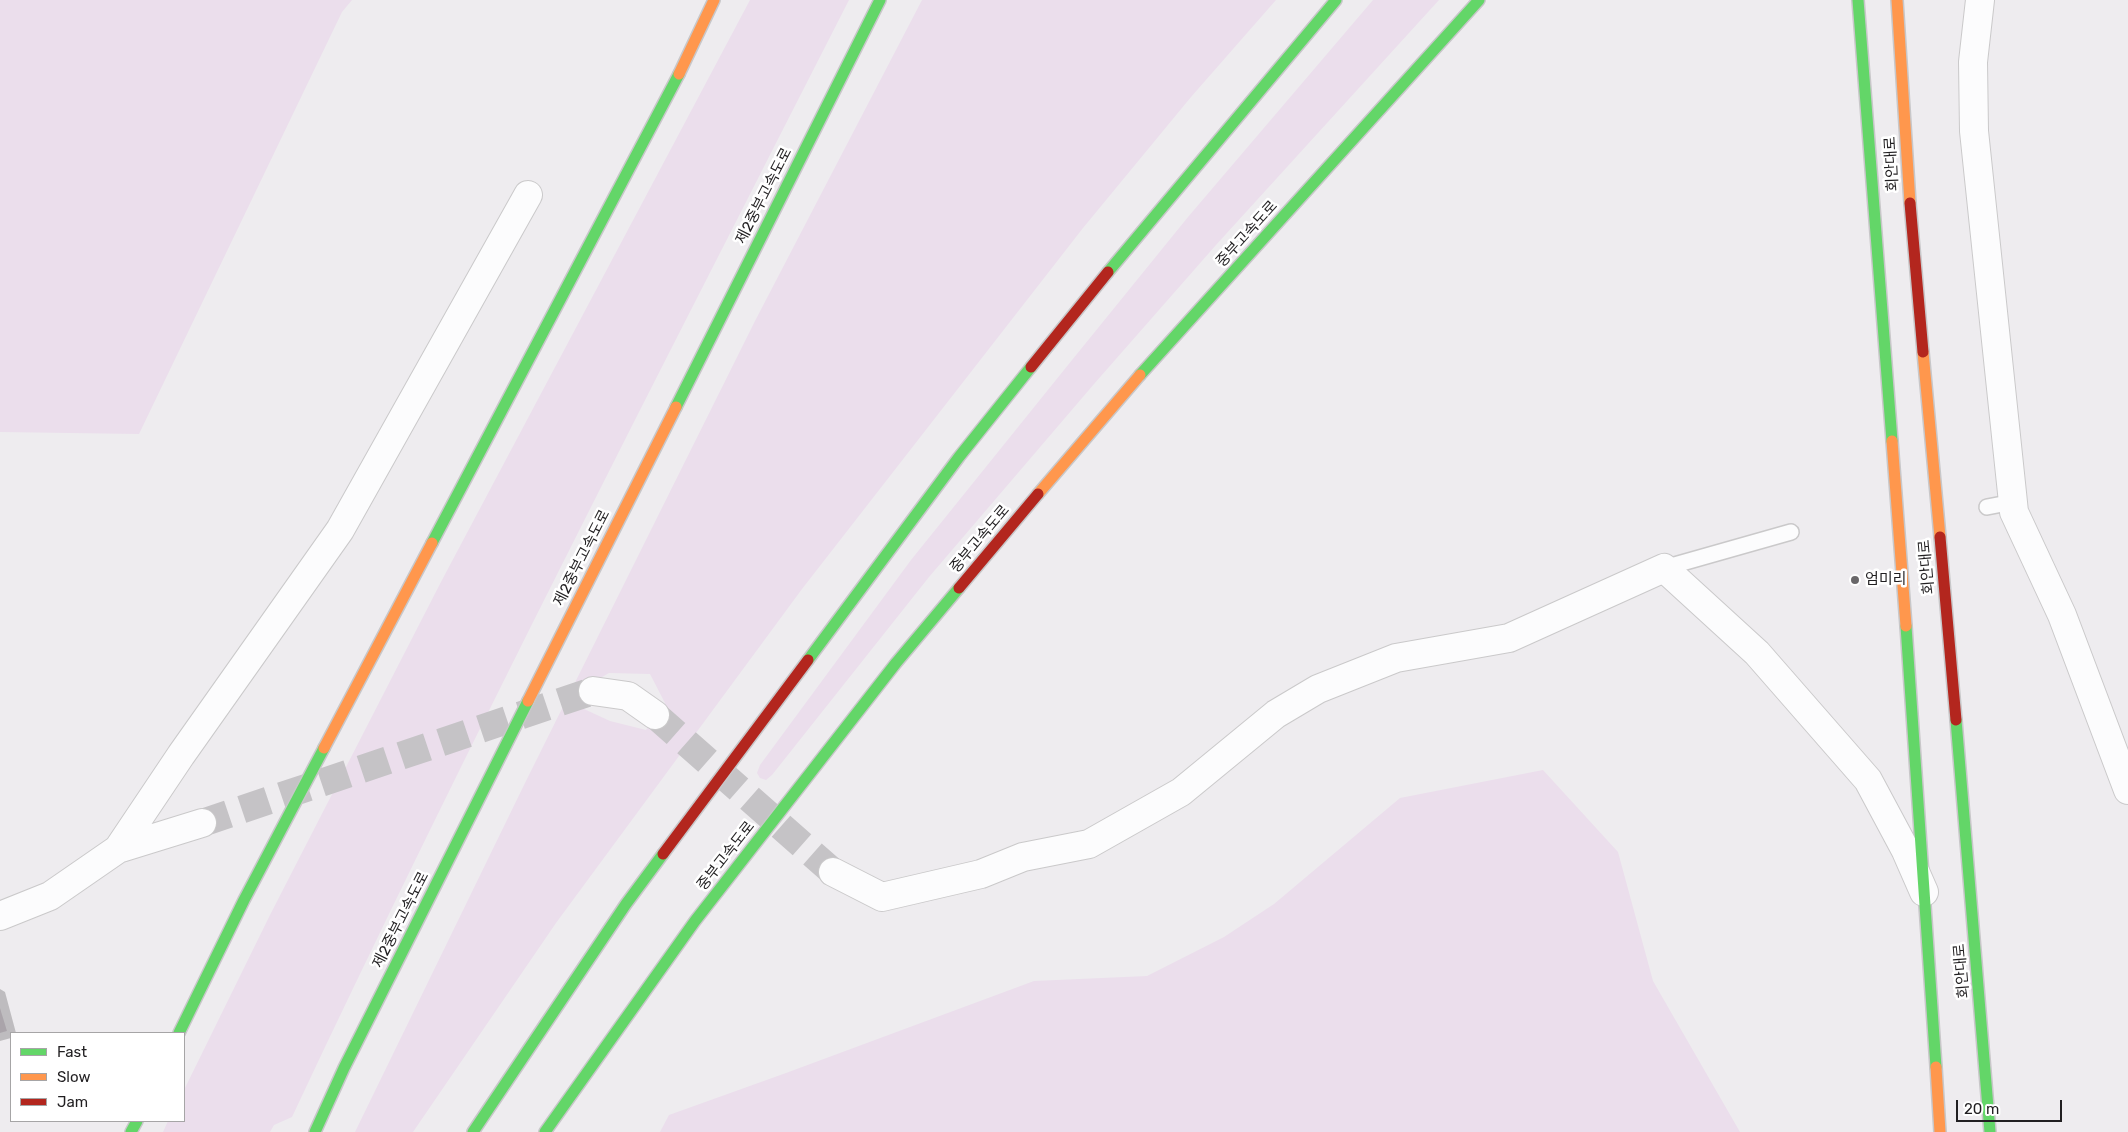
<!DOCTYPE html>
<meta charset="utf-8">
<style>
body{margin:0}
#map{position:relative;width:2128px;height:1132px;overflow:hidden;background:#eeecef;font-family:Rubik,sans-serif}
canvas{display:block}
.legend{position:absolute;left:10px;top:1032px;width:175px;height:90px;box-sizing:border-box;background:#fff;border:1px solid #a6a5a6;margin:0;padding:6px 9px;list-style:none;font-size:15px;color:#211f21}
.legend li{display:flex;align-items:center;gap:10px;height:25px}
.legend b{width:25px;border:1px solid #a6a5a6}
.scale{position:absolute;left:1956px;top:1100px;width:106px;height:22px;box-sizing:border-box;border:2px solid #211f21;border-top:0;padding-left:6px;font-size:15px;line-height:18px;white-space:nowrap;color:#211f21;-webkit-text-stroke:4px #fff;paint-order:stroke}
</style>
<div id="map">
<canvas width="2128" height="1132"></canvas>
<ul class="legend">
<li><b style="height:6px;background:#63d668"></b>Fast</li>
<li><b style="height:6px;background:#ff974d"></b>Slow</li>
<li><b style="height:6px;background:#b3261e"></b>Jam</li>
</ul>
<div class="scale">20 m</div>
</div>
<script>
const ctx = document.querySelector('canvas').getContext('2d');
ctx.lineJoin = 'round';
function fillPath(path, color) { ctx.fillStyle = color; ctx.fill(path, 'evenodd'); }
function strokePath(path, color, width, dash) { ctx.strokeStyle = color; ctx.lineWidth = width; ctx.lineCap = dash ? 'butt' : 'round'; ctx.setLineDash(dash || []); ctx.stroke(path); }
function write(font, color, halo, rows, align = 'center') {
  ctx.font = font + ' Rubik,"Noto Sans KR",sans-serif'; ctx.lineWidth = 5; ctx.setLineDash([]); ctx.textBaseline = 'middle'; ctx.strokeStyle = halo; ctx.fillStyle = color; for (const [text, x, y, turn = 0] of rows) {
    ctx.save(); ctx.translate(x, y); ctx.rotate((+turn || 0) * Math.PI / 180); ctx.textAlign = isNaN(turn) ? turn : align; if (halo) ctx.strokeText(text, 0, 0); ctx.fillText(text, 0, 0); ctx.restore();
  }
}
const green = new Path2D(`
 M0,0h352l-10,12 -203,422 -139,-2z
 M750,0h99c-189,371 -380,741 -557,1117l-18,8 -4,7h-107l5,-11h16v-31l86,-175 172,-335z
 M922,0h354l-85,97 -108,131 -281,361 -246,334 -143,209h-58l170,-349 230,-462zM609,673l41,1 15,29 -19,27 -36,-9 -26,-12 11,-28z
 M1373,0h66l-223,245 -122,139 -165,193 -157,198 -6,5 -6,-2 -3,-5 3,-8 151,-205 157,-195 120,-148z
 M1543,770l75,82 35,129 87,151h-1080l9,-17 117,-42 248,-92 113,-5 77,-39 50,-33 126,-106z`);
const shadow = new Path2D(`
 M0,989l5,3 11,41h-5v5l-11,3z`);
const building = new Path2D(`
 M0,1008l7,23 -7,2z`);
const streetTunnel = new Path2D(`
 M655,715l178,157
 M202,823l391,-132`);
const lane = new Path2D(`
 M1987,507l26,-5
 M1664,568l127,-36`);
const street = new Path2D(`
 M1980,0l-7,62 1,69 40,381 48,103 66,175
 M593,691l35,5 27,19
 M118,849l84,-26
 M833,872l49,25 99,-23 42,-17 66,-13 92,-52 95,-78 42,-25 78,-31 113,-20 155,-70 93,85 111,127 38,71 18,41
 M0,916l50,-20 68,-47 63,-94 159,-225 188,-335`);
const fast = new Path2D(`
 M1858,0l34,441
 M1108,272l228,-272
 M1140,375l339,-375
 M676,407l204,-407
 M432,543l247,-469
 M1906,626l30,441
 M808,660l151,-203 72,-90
 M1956,720l34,412
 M179,1033l65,-133 80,-152
 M131,1132l6,-11
 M315,1132l29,-64 184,-367
 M473,1132l153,-228 37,-50
 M545,1132l150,-211 201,-258 63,-75`);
const slow = new Path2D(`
 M1897,0l13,203
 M679,74l35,-74
 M1923,352l17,185
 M1892,441l14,185
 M1038,494l102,-119
 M528,701l148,-294
 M324,748l108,-205
 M1936,1067l4,65`);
const jam = new Path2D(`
 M1910,203l13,149
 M1031,367l77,-95
 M1940,537l16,183
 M959,588l79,-94
 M663,854l145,-194`);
const markers = [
 [1855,580,5,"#696769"]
];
const streetNames = [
 ["회안대로",1892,164,-93],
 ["제2중부고속도로",764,196,-63],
 ["중부고속도로",1247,234,-48],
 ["중부고속도로",980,539,-50],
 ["제2중부고속도로",582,558,-63],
 ["회안대로",1927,567,-95],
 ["중부고속도로",726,856,-52],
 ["제2중부고속도로",401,920,-63],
 ["회안대로",1962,971,-95]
];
const poiNames = [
 ["엄미리",1865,580]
];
fillPath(green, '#ebdeec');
fillPath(shadow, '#0003');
fillPath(building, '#aaa4aa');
strokePath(streetTunnel, '#c5c3c6', 28, [28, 14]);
strokePath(lane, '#cac9ca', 18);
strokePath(street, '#cac9ca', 30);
strokePath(fast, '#c8c7c9', 14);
strokePath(slow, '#c8c7c9', 14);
strokePath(jam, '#c8c7c9', 14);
strokePath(lane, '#fcfcfd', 15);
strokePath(street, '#fcfcfd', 28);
strokePath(fast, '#63d668', 11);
strokePath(slow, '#ff974d', 11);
strokePath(jam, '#b3261e', 11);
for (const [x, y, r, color] of markers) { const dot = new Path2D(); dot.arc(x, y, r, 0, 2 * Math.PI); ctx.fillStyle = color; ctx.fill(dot); strokePath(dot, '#fff', 2); }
write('15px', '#211f21', '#fff', streetNames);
write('15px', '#211f21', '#fff', poiNames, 'left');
</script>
